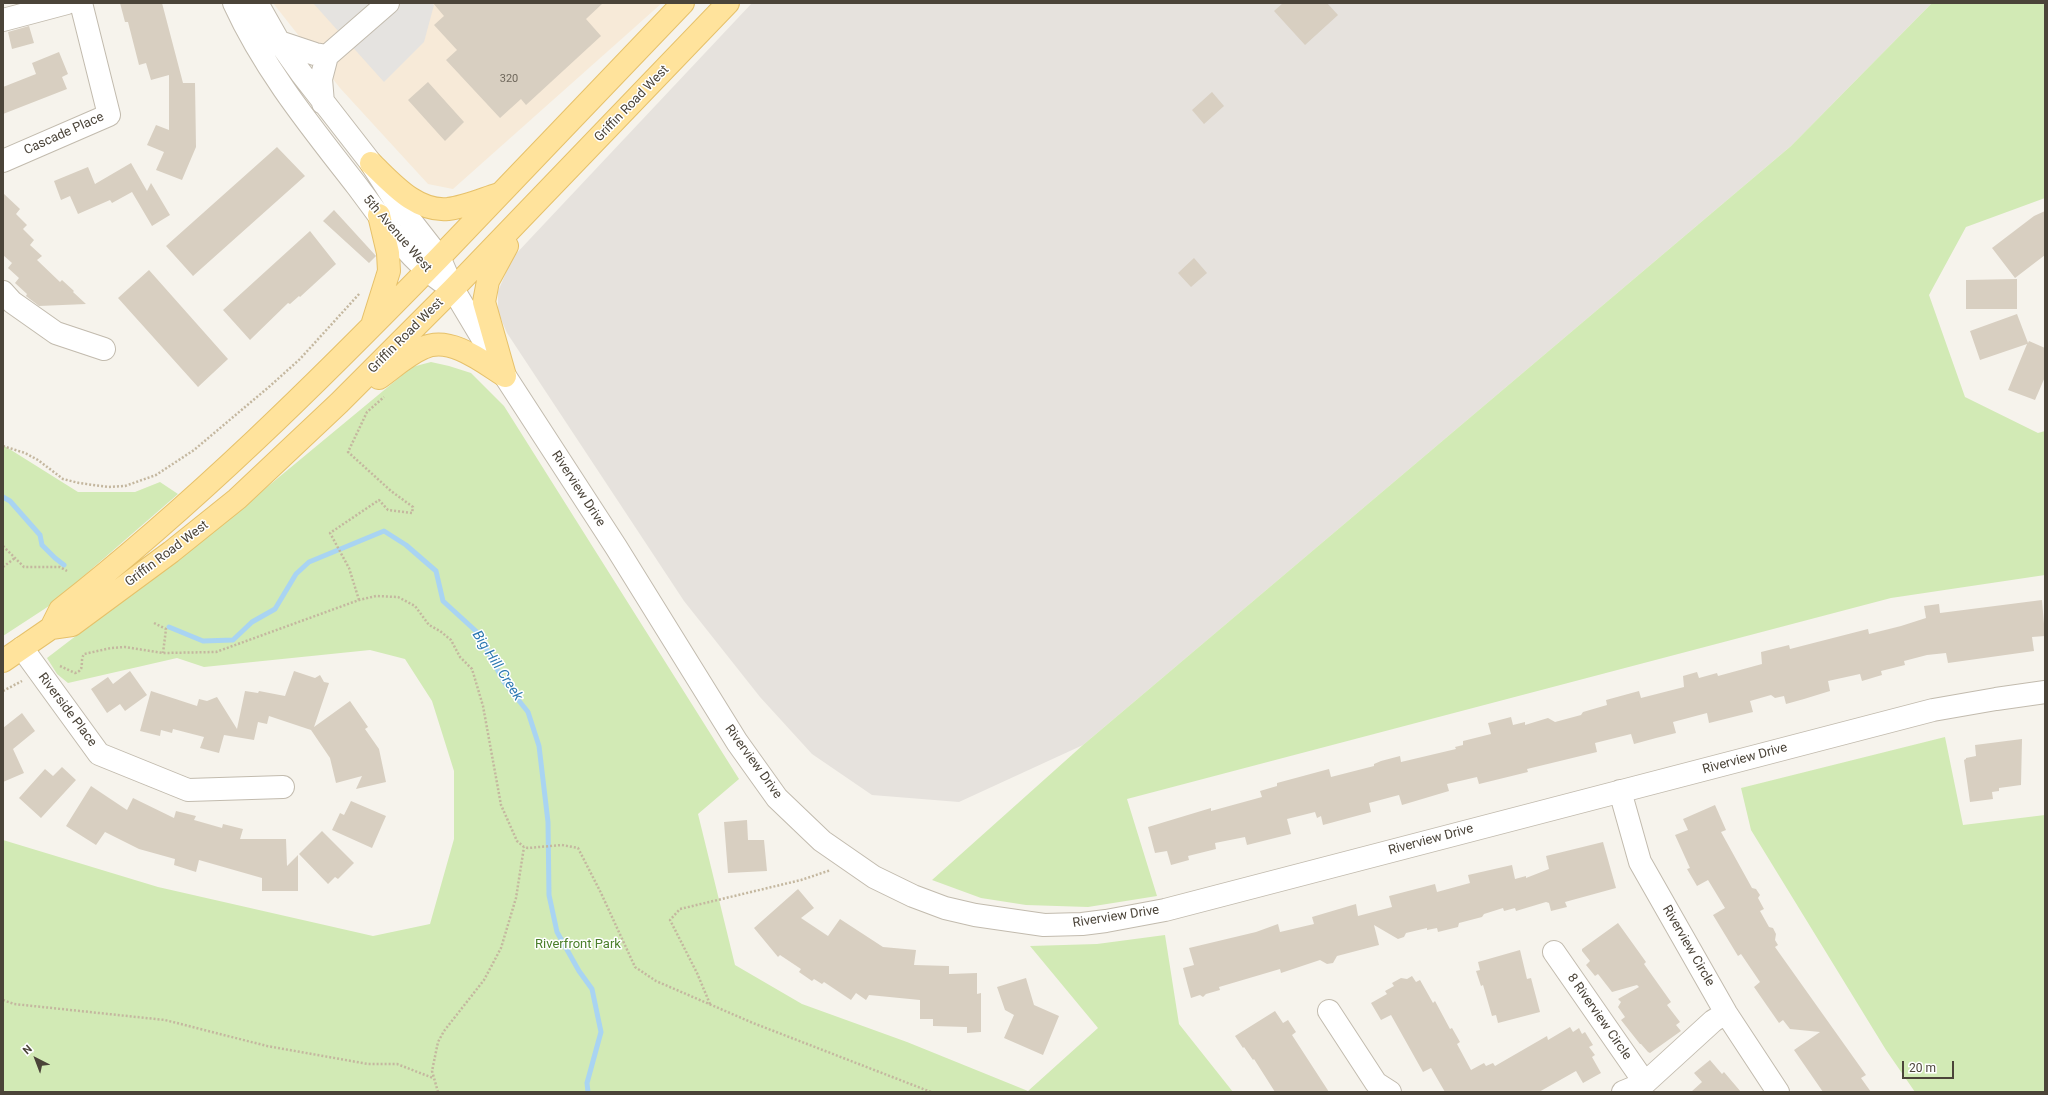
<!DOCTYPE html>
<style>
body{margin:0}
#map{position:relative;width:2048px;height:1095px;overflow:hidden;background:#f6f3ec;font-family:Roboto,sans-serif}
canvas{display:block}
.frame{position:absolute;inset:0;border:4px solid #4b4439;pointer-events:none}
.north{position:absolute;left:16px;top:1039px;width:40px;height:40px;-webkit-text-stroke:3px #fff;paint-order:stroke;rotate:318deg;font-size:11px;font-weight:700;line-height:16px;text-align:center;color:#4b4439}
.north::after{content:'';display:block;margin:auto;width:14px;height:18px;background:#4b4439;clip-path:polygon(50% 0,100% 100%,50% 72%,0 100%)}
.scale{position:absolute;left:1902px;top:1061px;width:52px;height:18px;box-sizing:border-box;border:2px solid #4b4439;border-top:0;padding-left:5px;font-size:12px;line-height:14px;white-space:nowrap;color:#4b4439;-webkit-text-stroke:3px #fff;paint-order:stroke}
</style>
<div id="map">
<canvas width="2048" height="1095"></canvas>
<div class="frame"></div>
<div class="north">N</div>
<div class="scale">20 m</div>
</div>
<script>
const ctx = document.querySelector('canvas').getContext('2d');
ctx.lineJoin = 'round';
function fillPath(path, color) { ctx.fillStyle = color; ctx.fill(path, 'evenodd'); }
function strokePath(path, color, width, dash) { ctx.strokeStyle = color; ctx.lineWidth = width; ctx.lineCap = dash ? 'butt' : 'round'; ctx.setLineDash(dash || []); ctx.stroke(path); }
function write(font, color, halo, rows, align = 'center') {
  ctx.font = font + ' Roboto,sans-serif'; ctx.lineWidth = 3; ctx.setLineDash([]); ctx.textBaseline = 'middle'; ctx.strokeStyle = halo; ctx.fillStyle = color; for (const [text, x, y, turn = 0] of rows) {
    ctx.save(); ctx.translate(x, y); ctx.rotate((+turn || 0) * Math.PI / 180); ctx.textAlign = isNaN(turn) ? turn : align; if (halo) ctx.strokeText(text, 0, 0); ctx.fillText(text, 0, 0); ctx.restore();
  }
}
const commercial = new Path2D(`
 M273,3h389l-209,186 -25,-5 -88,-96z`);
const industrial = new Path2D(`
 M752,3h1180l-141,143 -708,599 -124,57 -87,-7 -60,-41 -52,-57 -76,-96 -177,-268 -9,-21v-21l15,-34z`);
const green = new Path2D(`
 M1932,3h113v195l-79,29 -37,68 36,102 73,36 7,-2v144l-154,23 -764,201 30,97 -69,11 -62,-2 -45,-7 -49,-18 151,-135 708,-599z
 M431,362l18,4 22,7 33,33 235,373 -41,35 37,151 67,39 105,38 121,49 70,-63 -68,-82 67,-2 68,-9 14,89 54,68h-1230v-252l155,47 215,49 57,-12 24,-85v-68l-22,-70 -27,-42 -35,-9 -166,17 -27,-9 -109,25 -11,-9 -10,-16 179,-137 186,-154z
 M3,445l75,47h57l25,-10 18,12 -129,112 -46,30z
 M1945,737l18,88 82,-10v277h-130l-29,-42 -135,-220 -10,-42z`);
const parking = new Path2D(`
 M313,3h118l3,2 -10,37 -40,40z`);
const stream = new Path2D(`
 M3,497l7,4 30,34 2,10 13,13 9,7
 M169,627l34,14 30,-1 19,-18 23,-13 21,-35 13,-12 75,-31 22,14 30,26 7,30 35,32 26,49 24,30 11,34 9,76 1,73 8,37 22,39 13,18 9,43 -14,51 1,9`);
const building = new Path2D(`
 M120,3h42l21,80h12l1,64 -14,33 -26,-10 8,-18 -17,-7 9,-20 13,5v-55l-18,5 -5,-17 -7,2 -11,-43h-3z
 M433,3h170l-17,16 15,17 -75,69 -5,-6 -21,19 -54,-58 11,-10 -23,-25 10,-9z
 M1283,3h44l11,12 -33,30 -31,-34z
 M29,26l5,17 -22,6 -4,-17z
 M59,52l9,22 -6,3 5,12 -64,25v-27l33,-13 -4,-11z
 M428,82l36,40 -19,19 -37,-41z
 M1212,92l12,14 -20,18 -12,-14z
 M277,147l28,29 -112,100 -27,-30z
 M131,163l16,28 4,-8 19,32 -18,11 -20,-34 -20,11 -2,-3 -32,14 -8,-18 -9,4 -7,-19 34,-14 7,17z
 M3,193l17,16 -4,5 11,11 -4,4 11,11 -4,5 12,11 -5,4 23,22 2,-2 12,11 -1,1 13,12 -47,2 -13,-10 1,-2 -12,-11 4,-5 -11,-10 4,-5 -9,-8z
 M334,210l42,46 -7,7 -46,-42z
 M2045,211v44l-30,23 -23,-30 42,-32z
 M310,231l26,33 -36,33 -1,-1 -9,8 -2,-1 -38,37 -27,-30z
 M1194,258l13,15 -16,14 -13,-14z
 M149,270l79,89 -30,28 -80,-89z
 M2017,279v30h-51v-29z
 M2017,314l11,29 1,-2 16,7v29l-10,23 -27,-10 19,-46 -47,16 -10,-29z
 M2042,600l3,36 -13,1 2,14 -86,12 -2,-10 -19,2 -23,6 1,4 -24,6 1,4 -20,6 -2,-7 -32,7 2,10 -26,8 -18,5 -2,-8 -9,2 -4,-3 -21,6 3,11 -44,11 -2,-10 -34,9 3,11 -20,5 -22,6 -3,-10 -36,9 2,9 -70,17 1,3 -49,12 -2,-7 -30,7 2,7 -47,14 -3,-10 -30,8 2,9 -48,13 -2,-9 -4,2 -2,-6 -28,7 4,15 -44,11 -2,-8 -30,6 1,6 -28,7 1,4 -18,5 -4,-14 -12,2 -7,-26 63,-19v3l51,-14 -2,-6 17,-5v-3l52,-14 2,8 43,-11v-2l7,-3 19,-5 1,6 55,-13 -1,-2 8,-2v-4l28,-7 -3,-11 23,-6 2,8 12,-3v3l23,-7 7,4 26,-7 2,-3 24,-7 -1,-5 33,-9 2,7 43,-11 -1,-11 14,-4 2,6 18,-5 1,3 44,-12 -1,-12 28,-7 1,4 78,-20 1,5 32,-8 25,-8 -2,-12 15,-2 1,9z
 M130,671l17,24 -22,16 -5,-7 -13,9 -16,-24 17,-12 5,7z
 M294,671l21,7 5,-3 4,7 5,1 -15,44 36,-26 18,26 -3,2 14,20 7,33 -30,7 6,-13 -26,7 -6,-25 -19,-28 -42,-14 -2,8 -9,-2 -4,18 -30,-5 -5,18 -19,-5 4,-11 -31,-8 -1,4 -11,-3 -1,6 -20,-5 11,-40 46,15 2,-7 8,2 10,-4 20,32 8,-38 13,2 1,-2 26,5z
 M22,713l13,18 -22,18 11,24 -21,9v-54z
 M2022,739l-1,46 -22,3v3l-7,1 1,7 -23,3 -6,-42 2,-1v-1l10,-2 -1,-11z
 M62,767l14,13 -35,38 -22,-20 26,-29 8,7z
 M91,786l36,24 6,-12 41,20 2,-7 20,5 -2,4 28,8 1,-4 20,5 -3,10h46l1,27 11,-11v36h-36v-13l-63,-18 -3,12 -22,-7 1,-6 -36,-10 -34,-17 -9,13 -30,-19z
 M351,801l35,15 -14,32 -40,-18 8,-17 4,2z
 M1715,805l11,25 -5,2 31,56 4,1 4,6 -2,3 6,11 -4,2 9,16 4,1 3,6 -1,6 3,5 -3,2 91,128 -5,3 10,14h-48l-29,-42 26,-18 -30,-3 -7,-9 -4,3 -25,-36 6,-5 -19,-28 -3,2 -25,-41 12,-7 -17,-28 -11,6 -10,-17 3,-1 -15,-33 13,-5 -5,-11z
 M747,820l1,20h16l3,31 -39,2 -4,-51z
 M322,831l32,32 -16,16 -3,-2 -7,7 -29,-30z
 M1603,842l13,46 -51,14 2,5 -16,4 -2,-8 -3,-1 -30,9 -1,-3 -11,3 -1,-3 -19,6 -2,3 -23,6 -1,4 -20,5 -1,-4 -10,2v-2l-21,5 -2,4 -6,2 -24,-14 5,20 -42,11 -4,7 -6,1 -7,-4 -39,13 -1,-4 -61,18 1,3 -14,4 -3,3 -3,-2 -9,3 -8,-30 11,-3 -5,-17 67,-16 22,-8 2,8 34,-8 -2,-7 44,-13 2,12 34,-9 -3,-11 46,-12 2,8 33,-9 -2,-8 44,-10 3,14 11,-3v2l23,-9 -3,-13z
 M798,889l16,19 -13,10 27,18 12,-17 43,28 33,3 -2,15 35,1v8l28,-1v21l4,-1v39l-14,1v-6l-34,-1v-7h-13v-19l-51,-5 -3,5 -10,-7 -5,7 -27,-18 -2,2 -8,-5 -2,2 -13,-9 2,-3 -21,-14 -2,2 -24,-29z
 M1618,923l28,39 -2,2 27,38 -4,3 13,17 -4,3 5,6 -31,22 -2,-1 -7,-8h-1l-19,-24 4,-3 -7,-10 3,-5 -3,-3 21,-12 -2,-2 -25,7 -14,-18 -3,2 -9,-11 4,-4 -8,-10v-2z
 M1520,950l7,29 4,-1 9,34 -42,11 -2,-8 -4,1 -9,-31 -2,1 -5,-15 4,-1 -2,-8z
 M1412,976l4,6 4,-2 13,23 2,-2 15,28 2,-1 8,14 -3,2 14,26 13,-7 2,3 7,-3 2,3 52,-30 1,4 22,-13 3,5 6,-4 3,6 3,-2 8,13 -4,2 6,8 -3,2 9,16 -18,10 -7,-12 -37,21h-94l-14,-24 -8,4 -32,-57 -10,5 -10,-17 16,-9 -2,-3 9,-5 -2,-3 9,-5 6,1z
 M1026,978l8,27 25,11 -16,39 -39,-17 10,-23 -9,-5 -8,-23z
 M1275,1011l8,12 5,-3 8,12 -4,3 37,57h-54l-21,-33 -1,1 -9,-13 -1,1 -8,-12z
 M1710,1060l12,14 2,-2 17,20h-50l11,-10 -8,-9z`);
const path = new Path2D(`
 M3,446l22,7 13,7 25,19 16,4 29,4 17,-1 31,-11 38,-25 76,-64 30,-27 60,-66
 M3,546l21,21h36l7,4
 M3,567l12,-9
 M359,600l-10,-32 -19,-35 49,-33 9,10 24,3 1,-6 -22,-16 -43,-39 19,-40 17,-15
 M154,623l12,6 -3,24
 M60,666l15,7c11,-3 4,-11 9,-19l27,-6 14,-1 38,6 53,-1 143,-52 17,-4 22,1 17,9 14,19 11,6 11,9 9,17 12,12 11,37 18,99 16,36 7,6 4,1 34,-3 16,3 23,45 34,74 21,14 97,42 178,69
 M3,691l19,-10
 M3,1000l11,4 151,16 102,26 101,18h29l36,14
 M710,1004l-13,-31 -27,-53 10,-11 121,-29 30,-10
 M438,1092l-6,-21 6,-29 6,-11 40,-51 17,-32 15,-50 8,-51`);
const minor = new Path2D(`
 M234,3c31,68 78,125 123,183 25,33 50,72 84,95
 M257,3l22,39 22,31 70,90 25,39 43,55 14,32 52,87 111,171 121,195 40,56 45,43 52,36 39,19 32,12 30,7 69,10 38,-1 24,-3 59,-11 768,-200 63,-11 49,-7
 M3,20l64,-17
 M279,42l36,12 12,2
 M323,103l-2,-24 6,-23 61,-53
 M3,161l106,-46 -28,-112
 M3,292l9,10 44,31 48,16
 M22,648l77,106 89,36 95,-3
 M1620,791l20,71 86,151 52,79
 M1554,952l91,131 68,-62 13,-8
 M1329,1011l47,72 14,9
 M1623,1092l22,-9`);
const major = new Path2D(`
 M371,163c21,20 45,49 77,46 17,-2 35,-10 51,-15
 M373,322l16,-51 -1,-18 -9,-38
 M505,376l-21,-74 4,-21 19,-35
 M379,378c14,-10 28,-23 44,-30 27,-13 60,14 82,28
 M51,628l9,-18c136,-107 258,-228 378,-351 82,-85 163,-171 245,-256
 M3,661l48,-33 21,-3 99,-73 66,-53 102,-96 114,-114 275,-286`);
const numberNames = [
 ["320",509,79]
];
const streetNames = [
 ["Griffin Road West",632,104,-46],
 ["Cascade Place",64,134,-24],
 ["5th Avenue West",397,234,49],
 ["Griffin Road West",406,336,-45],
 ["Riverview Drive",578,489,57],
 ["Griffin Road West",167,554,-37],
 ["Riverside Place",67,710,53],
 ["Riverview Drive",1745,759,-15],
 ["Riverview Drive",753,762,54],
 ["Riverview Drive",1431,840,-15],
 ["Riverview Drive",1116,917,-9],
 ["Riverview Circle",1688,946,60],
 ["8 Riverview Circle",1599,1017,55]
];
const parkNames = [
 ["Riverfront Park",578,945]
];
const waterNames = [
 ["Big Hill Creek",497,666,57]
];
fillPath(commercial, '#f7ead8');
fillPath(industrial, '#e6e2dd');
fillPath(green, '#d2eab5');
fillPath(parking, '#e5e3e0');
strokePath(stream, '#a9d4f2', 5);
fillPath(building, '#d8cfc1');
strokePath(minor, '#c2bbae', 24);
strokePath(major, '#e6c16a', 24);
strokePath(path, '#c4b79f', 2.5, [2, 2]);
strokePath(minor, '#fff', 22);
strokePath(major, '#ffe39c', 22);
write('11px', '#6e675b', null, numberNames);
write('13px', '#4b4439', '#fff', streetNames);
write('13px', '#4a7f2a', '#fff', parkNames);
write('italic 14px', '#2e7ab2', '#fff', waterNames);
</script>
